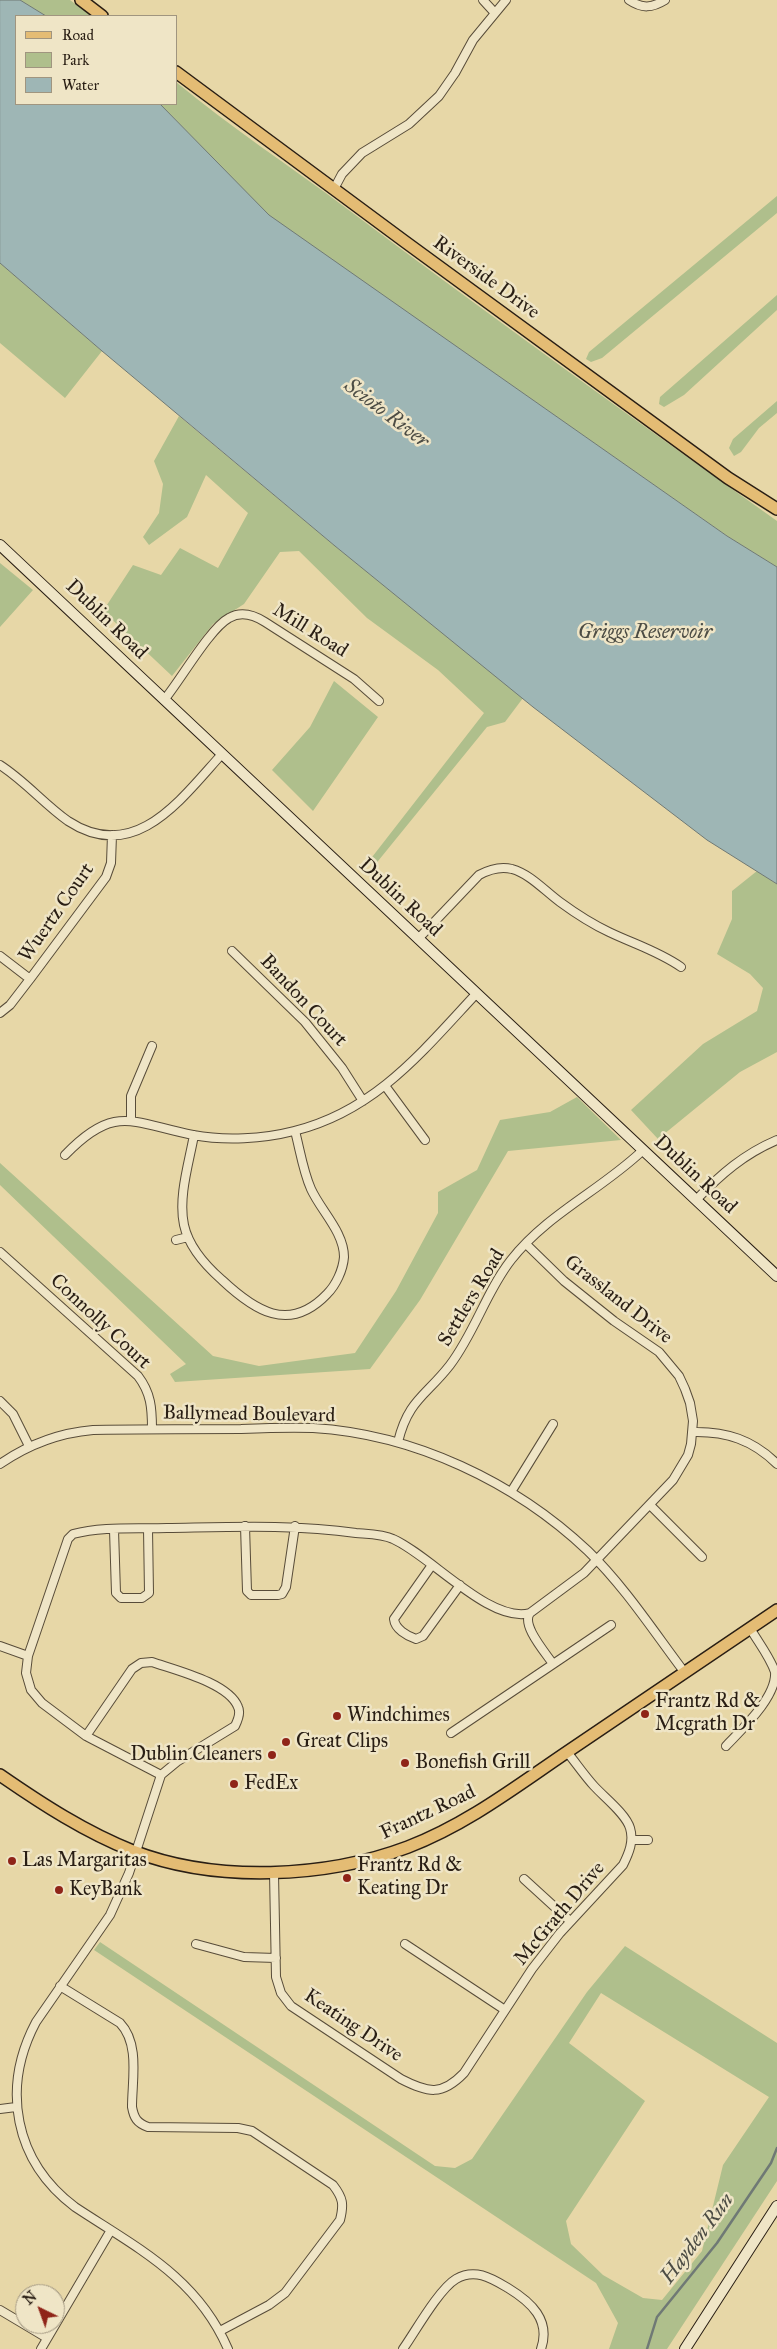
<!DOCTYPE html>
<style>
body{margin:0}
#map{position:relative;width:777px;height:2349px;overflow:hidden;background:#e7d7a7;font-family:"IM FELL Great Primer",serif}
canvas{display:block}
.legend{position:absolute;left:15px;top:15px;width:162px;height:90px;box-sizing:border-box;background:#efe5c6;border:1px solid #a0957f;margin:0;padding:6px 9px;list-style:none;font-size:15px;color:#291e14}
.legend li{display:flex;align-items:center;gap:10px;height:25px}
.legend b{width:25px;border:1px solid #a0957f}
.north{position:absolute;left:15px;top:2284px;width:50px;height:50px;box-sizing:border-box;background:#efe5c6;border:1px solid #a0957f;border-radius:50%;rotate:318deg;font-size:14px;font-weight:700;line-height:20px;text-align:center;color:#291e14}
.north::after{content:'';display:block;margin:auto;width:18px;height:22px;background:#8f2418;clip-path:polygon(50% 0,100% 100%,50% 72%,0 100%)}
</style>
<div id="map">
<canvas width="777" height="2349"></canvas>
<ul class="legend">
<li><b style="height:6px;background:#e4bc74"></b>Road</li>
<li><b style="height:14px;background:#afbf8c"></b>Park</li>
<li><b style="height:14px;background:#9eb6b5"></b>Water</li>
</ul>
<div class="north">N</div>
</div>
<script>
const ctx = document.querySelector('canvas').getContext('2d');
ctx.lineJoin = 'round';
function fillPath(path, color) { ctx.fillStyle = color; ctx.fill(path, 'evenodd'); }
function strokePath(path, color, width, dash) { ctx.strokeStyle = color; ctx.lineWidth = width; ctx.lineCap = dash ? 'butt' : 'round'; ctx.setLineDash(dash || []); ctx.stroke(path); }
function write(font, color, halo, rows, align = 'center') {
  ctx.font = font + ' "IM FELL Great Primer",serif'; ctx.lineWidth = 5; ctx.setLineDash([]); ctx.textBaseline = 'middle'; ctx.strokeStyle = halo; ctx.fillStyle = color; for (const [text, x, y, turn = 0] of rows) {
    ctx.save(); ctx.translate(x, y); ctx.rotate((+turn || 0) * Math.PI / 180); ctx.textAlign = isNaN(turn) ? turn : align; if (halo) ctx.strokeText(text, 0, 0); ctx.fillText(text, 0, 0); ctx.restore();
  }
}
const green = new Path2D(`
 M20,0h50l21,16h-45z
 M176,82c54,45 114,84 170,126 142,106 286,210 431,313v46l-50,-31 -459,-321 -108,-111h16z
 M777,196v17l-175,145 -11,4 -5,-3 3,-7z
 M0,263l102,88 -37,47 -65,-55z
 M777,295v15l-93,85 -20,12 -5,-3 1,-7z
 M777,401v12l-18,15 -18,24 -7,4 -5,-8 4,-9z
 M179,416l156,130 188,152 -18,24 -18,5 -113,139 -5,-5 115,-148 -46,-43 -71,-52 -68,-67 -19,1 -36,52 -31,20 -41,52 -69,-65 30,-46 28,10 19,-27 38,20 30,-55 -42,-38 -19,42 -38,28 -6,-8 16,-24 4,-29 -9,-23z
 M0,563l33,27 -33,37z
 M334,681l44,36 -65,94 -41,-41 38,-43z
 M757,871l20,13v168l-37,20 -82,67 -27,-29 72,-66 54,-33 6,-23 -13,-14 -33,-20 15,-35v-28z
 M577,1097l44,43 -113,11 -88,149 -50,69 -195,13 -5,-8 16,-10 -186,-179v-22l213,193 46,10 96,-13 41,-62 42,-78v-21l39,-22 23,-50 50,-8z
 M100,1942l335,224 20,2 17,-9 115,-167 38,-46 152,97v138l-110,168h-58l9,-26 -22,-40 -502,-333zM601,1993l168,104 -46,68 -21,86 -40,49 -19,-2 -40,-23 -32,-31 -5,-23 79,-120 -76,-58z`);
const water = new Path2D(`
 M0,0h20l26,16h-30v88h144l109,111 458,321 50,31v317l-70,-44 -174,-133 -198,-161 -233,-195 -102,-88z`);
const stream = new Path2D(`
 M647,2349l10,-32 60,-74 54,-80 6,-15`);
const street = new Path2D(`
 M483,0l11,12
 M629,0c13,9 23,8 36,0
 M334,189l8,-15 20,-21 47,-29 30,-28 16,-23 18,-33 33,-40
 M164,700c16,-19 46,-72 65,-82 12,-7 25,-3 36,4l89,57 25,22
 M0,765c25,16 44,39 68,56 67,44 113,-22 154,-67
 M418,939l61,-64c11,-6 21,-9 33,-6 18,5 33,22 48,33 15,11 32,22 49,30 25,12 49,19 72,35
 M232,951l73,71 37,46 21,33
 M0,956l30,23 -20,26 -10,8
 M30,979l76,-102 5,-14 1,-28
 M386,1087l39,53
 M131,1120v-24l21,-50
 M194,1135c-5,28 -16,62 -10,90 5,23 22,41 38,55 32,30 67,54 105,14 9,-9 16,-24 17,-37 0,-25 -23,-46 -33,-68 -8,-18 -11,-39 -16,-58
 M65,1155c50,-52 67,-32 128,-20 32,6 70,4 101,-4 81,-20 128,-79 182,-137
 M696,1200c25,-26 48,-46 81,-60
 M176,1240l12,-3
 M0,1252l138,124c13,17 14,32 14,53
 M0,1401l13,13 16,32
 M692,1432c34,-1 61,8 85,32
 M398,1442c10,-42 28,-46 52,-77 25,-33 36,-73 61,-105 36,-46 90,-70 131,-109
 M0,1464c29,-20 58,-31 93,-34 50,-1 99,-1 148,-1 24,-1 48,-2 72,-1 101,6 202,54 275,123 37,36 66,81 97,122
 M511,1492l42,-68
 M651,1506l51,51
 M245,1526l2,65 4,4h27l4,-1 4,-7 9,-61
 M114,1530l2,63 5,5h21l7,-5 -1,-64
 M432,1565l-38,54c1,10 13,17 22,20l7,-3 37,-51
 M530,1613c-9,12 15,39 23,51
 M0,1646l28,10
 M451,1733l160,-108
 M86,1736l46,-67 9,-6 11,-1c23,8 77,21 86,45 3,6 0,13 -3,19l-57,35 -17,14 -32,98 -19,42 -74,107c-35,66 -22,139 39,185 62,41 122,70 153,142
 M726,1746c16,-17 51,-49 49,-74 -5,-15 -17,-30 -25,-44
 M161,1775l-75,-39 -44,-33 -11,-13 -5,-17 2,-17 40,-117 5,-5c29,-8 63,-5 94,-6 63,-1 126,-4 189,5 12,1 27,1 37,6 37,16 97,85 137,74l54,-40 89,-93 15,-25 3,-11 2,-23 -3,-18 -5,-14 -6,-13 -20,-24 -45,-31 -50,-40 -38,-37
 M632,1840h16
 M274,1873l2,104 5,16 10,13 110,73c27,14 41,17 63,-6l68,-104 28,-36 63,-68c6,-12 11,-24 7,-37 -4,-14 -26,-31 -36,-42 -10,-11 -18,-23 -27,-34
 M524,1879l46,42
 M196,1944l48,13 32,1
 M405,1944l100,66
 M60,1986l60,37c20,21 12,57 12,84 2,11 5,16 16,20l90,1 14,3 81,54c10,13 11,19 7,35l-55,73 -16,12 -49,26
 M0,2109l16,-2
 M0,2310l47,28
 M41,2349l70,-119
 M403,2349c12,-17 36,-60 53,-70 19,-11 35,-1 52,9 23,14 43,32 33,61`);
const secondary = new Path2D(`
 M0,545l777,731
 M685,2349l92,-143`);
const primary = new Path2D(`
 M81,0l21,16
 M176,72l228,169 324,237 49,31
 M0,1775c42,29 85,57 133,76 83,32 193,27 275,-4 60,-23 110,-62 162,-97 69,-47 138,-94 207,-140`);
const markers = [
 [645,1714,5,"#8f2418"],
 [337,1716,5,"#8f2418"],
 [286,1742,5,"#8f2418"],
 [272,1755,5,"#8f2418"],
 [405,1763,5,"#8f2418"],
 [234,1784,5,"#8f2418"],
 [12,1861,5,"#8f2418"],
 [347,1878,5,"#8f2418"],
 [59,1890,5,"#8f2418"]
];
const streetNames = [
 ["Riverside Drive",486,278,36],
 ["Dublin Road",106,620,44],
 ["Mill Road",310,631,32],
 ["Dublin Road",400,898,43],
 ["Wuertz Court",57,913,-55],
 ["Bandon Court",303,1001,47],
 ["Dublin Road",695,1175,43],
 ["Settlers Road",472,1298,-59],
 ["Grassland Drive",618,1300,38],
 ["Connolly Court",100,1322,43],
 ["Ballymead Boulevard",249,1415,1],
 ["Frantz Road",428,1813,-25],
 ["McGrath Drive",560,1914,-50],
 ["Keating Drive",353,2026,34]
];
const poiNames = [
 ["Frantz Rd &",655,1702],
 ["Mcgrath Dr",655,1725],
 ["Windchimes",347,1716],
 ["Great Clips",296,1742],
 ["Dublin Cleaners",262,1755,"right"],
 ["Bonefish Grill",415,1763],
 ["FedEx",244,1784],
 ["Las Margaritas",22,1861],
 ["Frantz Rd &",357,1866],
 ["Keating Dr",357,1889],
 ["KeyBank",69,1890]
];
const waterNames = [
 ["Scioto River",386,414,37],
 ["Griggs Reservoir",645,633],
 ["Hayden Run",698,2239,-53]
];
fillPath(green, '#afbf8c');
fillPath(water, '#9eb6b5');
strokePath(water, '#6f7975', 1);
strokePath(stream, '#6f7975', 2.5);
strokePath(street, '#584c39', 10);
strokePath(secondary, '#291e14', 12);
strokePath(primary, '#291e14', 14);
strokePath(street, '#efe5c6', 8);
strokePath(secondary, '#efe5c6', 10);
strokePath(primary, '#e4bc74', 11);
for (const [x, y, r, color] of markers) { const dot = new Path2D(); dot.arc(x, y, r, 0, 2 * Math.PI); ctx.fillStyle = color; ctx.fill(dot); strokePath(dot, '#efe5c6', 2); }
write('20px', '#291e14', '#efe5c6', streetNames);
write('20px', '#291e14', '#efe5c6', poiNames, 'left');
write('italic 21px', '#4c4c44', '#efe5c6', waterNames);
</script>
